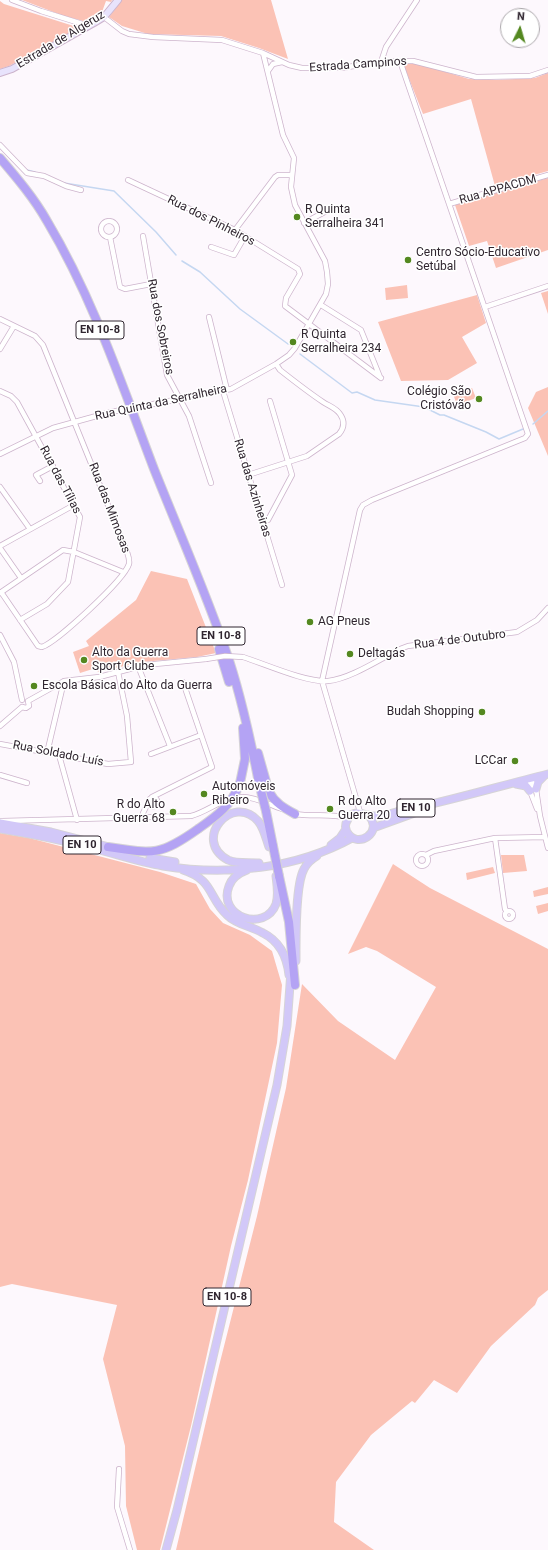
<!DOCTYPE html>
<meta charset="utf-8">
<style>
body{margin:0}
#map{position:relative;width:548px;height:1550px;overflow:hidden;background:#fdf8fd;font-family:Roboto,sans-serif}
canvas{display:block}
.north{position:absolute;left:500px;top:8px;width:40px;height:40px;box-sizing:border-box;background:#fff;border:1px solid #aca8ac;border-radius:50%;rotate:5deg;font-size:11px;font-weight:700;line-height:16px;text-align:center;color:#302630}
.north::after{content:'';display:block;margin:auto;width:14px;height:18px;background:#548820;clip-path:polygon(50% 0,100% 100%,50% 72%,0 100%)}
</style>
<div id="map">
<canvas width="548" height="1550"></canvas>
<div class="north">N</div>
</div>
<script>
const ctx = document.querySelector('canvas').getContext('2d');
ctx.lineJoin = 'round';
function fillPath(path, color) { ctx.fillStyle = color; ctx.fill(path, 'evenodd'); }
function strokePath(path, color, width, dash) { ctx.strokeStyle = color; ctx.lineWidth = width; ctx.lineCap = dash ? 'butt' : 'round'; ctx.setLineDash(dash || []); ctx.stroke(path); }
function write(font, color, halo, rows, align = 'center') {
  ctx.font = font + ' Roboto,sans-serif'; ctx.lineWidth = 3; ctx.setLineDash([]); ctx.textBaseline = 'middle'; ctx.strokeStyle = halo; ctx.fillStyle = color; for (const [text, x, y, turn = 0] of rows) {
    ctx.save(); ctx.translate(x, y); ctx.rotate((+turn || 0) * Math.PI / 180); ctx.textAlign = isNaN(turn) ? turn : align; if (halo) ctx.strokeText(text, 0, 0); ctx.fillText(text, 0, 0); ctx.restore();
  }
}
const green = new Path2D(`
 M22,0h90l-1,2 -5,-1 -4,11 -15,10 -23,-6z
 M122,0h149l17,59 -29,-11 -38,-12 -73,-2 -26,-8 -13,-9z
 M0,1l4,3 76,24 -71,38 -9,3z
 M408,63l11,1 50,15 27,1 39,-2 13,-5v98l-53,15 -24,-87 -48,15 -19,-48z
 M548,178v72l-52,18 -9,-27 -18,5 -14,-41z
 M407,285l1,13 -22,2 -1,-12z
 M548,291v23l-7,-21z
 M477,295l9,28 -24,14 15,26 -29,17 -47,1 -23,-59z
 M548,387v69l-20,-48 8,-16z
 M472,388l4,10 -19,7 -4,-11z
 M151,571l36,8 29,74 -19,4 -55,5 -44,10 -2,-4 -16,5 -7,-21 16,-6 -3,-5 50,-41z
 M0,833l29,5 131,34 36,12 14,25 13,14 27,12 22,16 10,34 -5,58 -29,137 -17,66 -40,180 -31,124h-23l-11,-44 -1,-60 -22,-87 14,-54 -105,-21 -12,3z
 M501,855h23l3,16 -24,2z
 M393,864l37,24 118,61v341l-10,8 -3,7 -44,41 -34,47 -23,-13 -19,23 -3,-2 -41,34 -35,47 -2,40 40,28h-198l43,-184 38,-150 29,-128 16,-104 36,37 57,39 41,-73 -59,-36 -11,-4 -18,7z
 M493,867l2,6 -28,7 -1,-7z
 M548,887v7l-14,3 -1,-6z
 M548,903v8l-10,3 -2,-8z`);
const stream = new Path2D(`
 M27,170l8,2
 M64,183l50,8 42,41 20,23
 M182,261l18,11 40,37 48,35
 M300,354l52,39 5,-1 18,8 49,7 16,8h4l42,17 13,7 24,-10
 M533,424l15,-13`);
const street = new Path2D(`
 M12,0l29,11 48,15
 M104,17l18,14 7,3 24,3 69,3 41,13 26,12 13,3h40l30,-5 28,-2h13l63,16 54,-1 18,-6
 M381,62l5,-15 31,-47
 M268,71l5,-7 9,-2
 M0,145l27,28 17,3 22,10 15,4
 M128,180l107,50 63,39 2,5 -14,24 -1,8 96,72
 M449,204l99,-29
 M101 229a8 8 0 1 1 16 0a8 8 0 1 1-16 0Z
 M304,223l28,-15
 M235,230l40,-53 3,-2h14
 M143,236l24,139 22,41 22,67
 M110,237l10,50 5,2 26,-5
 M211,247l23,8 11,-19
 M321,305l40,25 19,47
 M485,307l63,-21
 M209,317l18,73
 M0,319l35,17 8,9 84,207c1,3 3,8 2,12 -5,16 -71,77 -87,83l-4,-1 -37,-54
 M0,349l14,-23
 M0,391l11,5 6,6 63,115 -12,65 -21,22 -27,16
 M223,391l59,194
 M148,405l83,-16 45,-25 13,-9 6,-7 31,-54 2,-10 -1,-12 -2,-11 -30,-56 -4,-18 3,-29 -11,-23 -20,-82
 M0,454l53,-26 58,-16
 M248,475l59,-19 32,-22c5,-6 6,-13 1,-20 -4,-6 -11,-8 -17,-12 -15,-10 -29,-21 -43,-32l-4,-6
 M40,481l-4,-6 17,-9
 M0,487l30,42
 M262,522l6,-2 24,-45 -22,-74
 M0,546l74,-41
 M0,548l21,30
 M0,593l63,-43 11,2 49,20
 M0,635l14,27 8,38
 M243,657c22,7 64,26 85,24 22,-2 52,-22 72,-32l8,-3 109,-14 20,-12 11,-12
 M138,666l32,80
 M28,701l36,-20 35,-4 46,-12 61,-6
 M22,707l4,1 3,-2 -1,-5
 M0,726l22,-19
 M0,744l108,20 23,-2 -4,-46 -9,-44
 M47,753l17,-72
 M151,754l50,-19
 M59,755l18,65
 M0,775l27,8
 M530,778l6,11 4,27 8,32
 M530,778v13l7,18
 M152,797l60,-30 -29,-85
 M148.5 802a4.5 4.5 0 1 1 9 0a4.5 4.5 0 1 1-9 0Z
 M360,812l-38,-131 38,-171 3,-5 9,-5 153,-62 3,-4 -128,-373
 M295,814c18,3 36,-1 53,4
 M142,818l1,-5 5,-10
 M2,821l189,-5c17,-4 33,-20 52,-19 13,0 27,8 39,12
 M495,838l10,71 2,2
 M416 860a6 6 0 1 1 12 0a6 6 0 1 1-12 0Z
 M426,855l8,-4 61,-13 50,-1
 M505 915a4 4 0 1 1 8 0a4 4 0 1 1-8 0Z
 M119,1469l-2,38 13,43`);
const secondary = new Path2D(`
 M0,73l12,-4 82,-46 10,-6 14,-17`);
const primary = new Path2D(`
 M516,784l10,2 4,5
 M536,789l2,-7 7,-7
 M369,816c15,16 -12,34 -22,16 -2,-3 -2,-8 0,-11 6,-15 19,-4 29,-5 8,0 17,-3 24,-5 50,-10 99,-25 148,-37
 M0,823l51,9 62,16
 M373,828l47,-17
 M0,829c31,5 62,11 92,19 24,6 47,14 71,18 64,10 133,3 189,-28
 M331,845l9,-7 6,-9
 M150,858l25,4
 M259,863c-9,-1 -23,1 -31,-3 -37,-20 5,-68 30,-39 6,7 8,18 11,26
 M183,870c31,10 25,27 44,45 10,10 24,11 36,18 16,8 24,24 26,42
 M247,870c-8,3 -15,7 -18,16 -12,31 36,47 47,18 3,-9 1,-19 0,-28
 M296,961c0,-20 -1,-76 8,-92 3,-6 8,-10 13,-13
 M166,1550l11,-40 100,-425 10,-59 4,-55`);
const highway = new Path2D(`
 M0,158c17,20 34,40 47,63 46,77 75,164 107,248 25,63 53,126 75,191 13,40 22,82 30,123
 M219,649l10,33
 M258,753l11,39c6,11 15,16 26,22
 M240,783l5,-24 -2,-31
 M266,811l7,35
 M108,847c45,7 52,9 90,-18
 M279,876l10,46 6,63`);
const streetBridge = new Path2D(`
 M111,412l37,-7
 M206,659l19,-3 18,1`);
const highwayBridge = new Path2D(`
 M259,783l7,28
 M198,829c20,-14 33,-23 42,-46
 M273,846l6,30`);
const markers = [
 [297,217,4,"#548820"],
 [408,260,4,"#548820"],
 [293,342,4,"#548820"],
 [479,399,4,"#548820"],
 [310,622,4,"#548820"],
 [350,654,4,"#548820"],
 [84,660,4,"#548820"],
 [34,686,4,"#548820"],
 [482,712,4,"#548820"],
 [515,761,4,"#548820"],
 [204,794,4,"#548820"],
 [330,809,4,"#548820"],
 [173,812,4,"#548820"]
];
const shields = [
 [100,330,48],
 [221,636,48],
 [416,808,38],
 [82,845,38],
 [227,1297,48]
];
const shieldNames = [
 ["EN 10-8",100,330],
 ["EN 10-8",221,636],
 ["EN 10",416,808],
 ["EN 10",82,845],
 ["EN 10-8",227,1297]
];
const streetNames = [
 ["Estrada de Algeruz",61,40,-31],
 ["Estrada Campinos",358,65,-4],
 ["Rua APPACDM",498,190,-16],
 ["Rua dos Pinheiros",211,221,27],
 ["Rua dos Sobreiros",160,327,79],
 ["Rua Quinta da Serralheira",161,403,-12],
 ["Rua das Tílias",60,480,62],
 ["Rua das Azinheiras",252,488,73],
 ["Rua das Mimosas",109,508,69],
 ["Rua 4 de Outubro",460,640,-7],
 ["Rua Soldado Luís",58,754,11]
];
const poiNames = [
 ["R Quinta",305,210],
 ["Serralheira 341",305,224],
 ["Centro Sócio-Educativo",416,253],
 ["Setúbal",416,267],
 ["R Quinta",301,335],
 ["Serralheira 234",301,349],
 ["Colégio São",471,392,"right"],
 ["Cristóvão",471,406,"right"],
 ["AG Pneus",318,622],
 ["Alto da Guerra",92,653],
 ["Sport Clube",92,667],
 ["Deltagás",358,654],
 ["Escola Básica do Alto da Guerra",42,686],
 ["Budah Shopping",474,712,"right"],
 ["LCCar",507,761,"right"],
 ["Automóveis",212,787],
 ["Ribeiro",212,801],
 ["R do Alto",338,802],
 ["Guerra 20",338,816],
 ["R do Alto",165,805,"right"],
 ["Guerra 68",165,819,"right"]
];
fillPath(green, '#fbc2b5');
strokePath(stream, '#c5d7f1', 1.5);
strokePath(street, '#cdb4cc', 6);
strokePath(secondary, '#cdb4cc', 8);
strokePath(primary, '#d6d4d6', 9);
strokePath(highway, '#d6d4d6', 10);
strokePath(street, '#fff', 4.5);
strokePath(secondary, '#e8e3fc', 6);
strokePath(primary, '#d2c8f8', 7);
strokePath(highway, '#b4a3f4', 8);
strokePath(streetBridge, '#cdb4cc', 6, []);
strokePath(highwayBridge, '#d6d4d6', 10, []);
strokePath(streetBridge, '#fff', 4.5);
strokePath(highwayBridge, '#b4a3f4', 8);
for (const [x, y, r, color] of markers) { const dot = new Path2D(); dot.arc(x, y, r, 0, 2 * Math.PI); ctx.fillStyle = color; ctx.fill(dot); strokePath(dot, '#fff', 1.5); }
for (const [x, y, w] of shields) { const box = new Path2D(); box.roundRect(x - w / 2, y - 9, w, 18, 3); ctx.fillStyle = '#fff'; ctx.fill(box); strokePath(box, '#302630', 1); }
write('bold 11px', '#302630', null, shieldNames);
write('12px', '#302630', '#fff', streetNames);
write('12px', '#302630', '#fff', poiNames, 'left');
</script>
